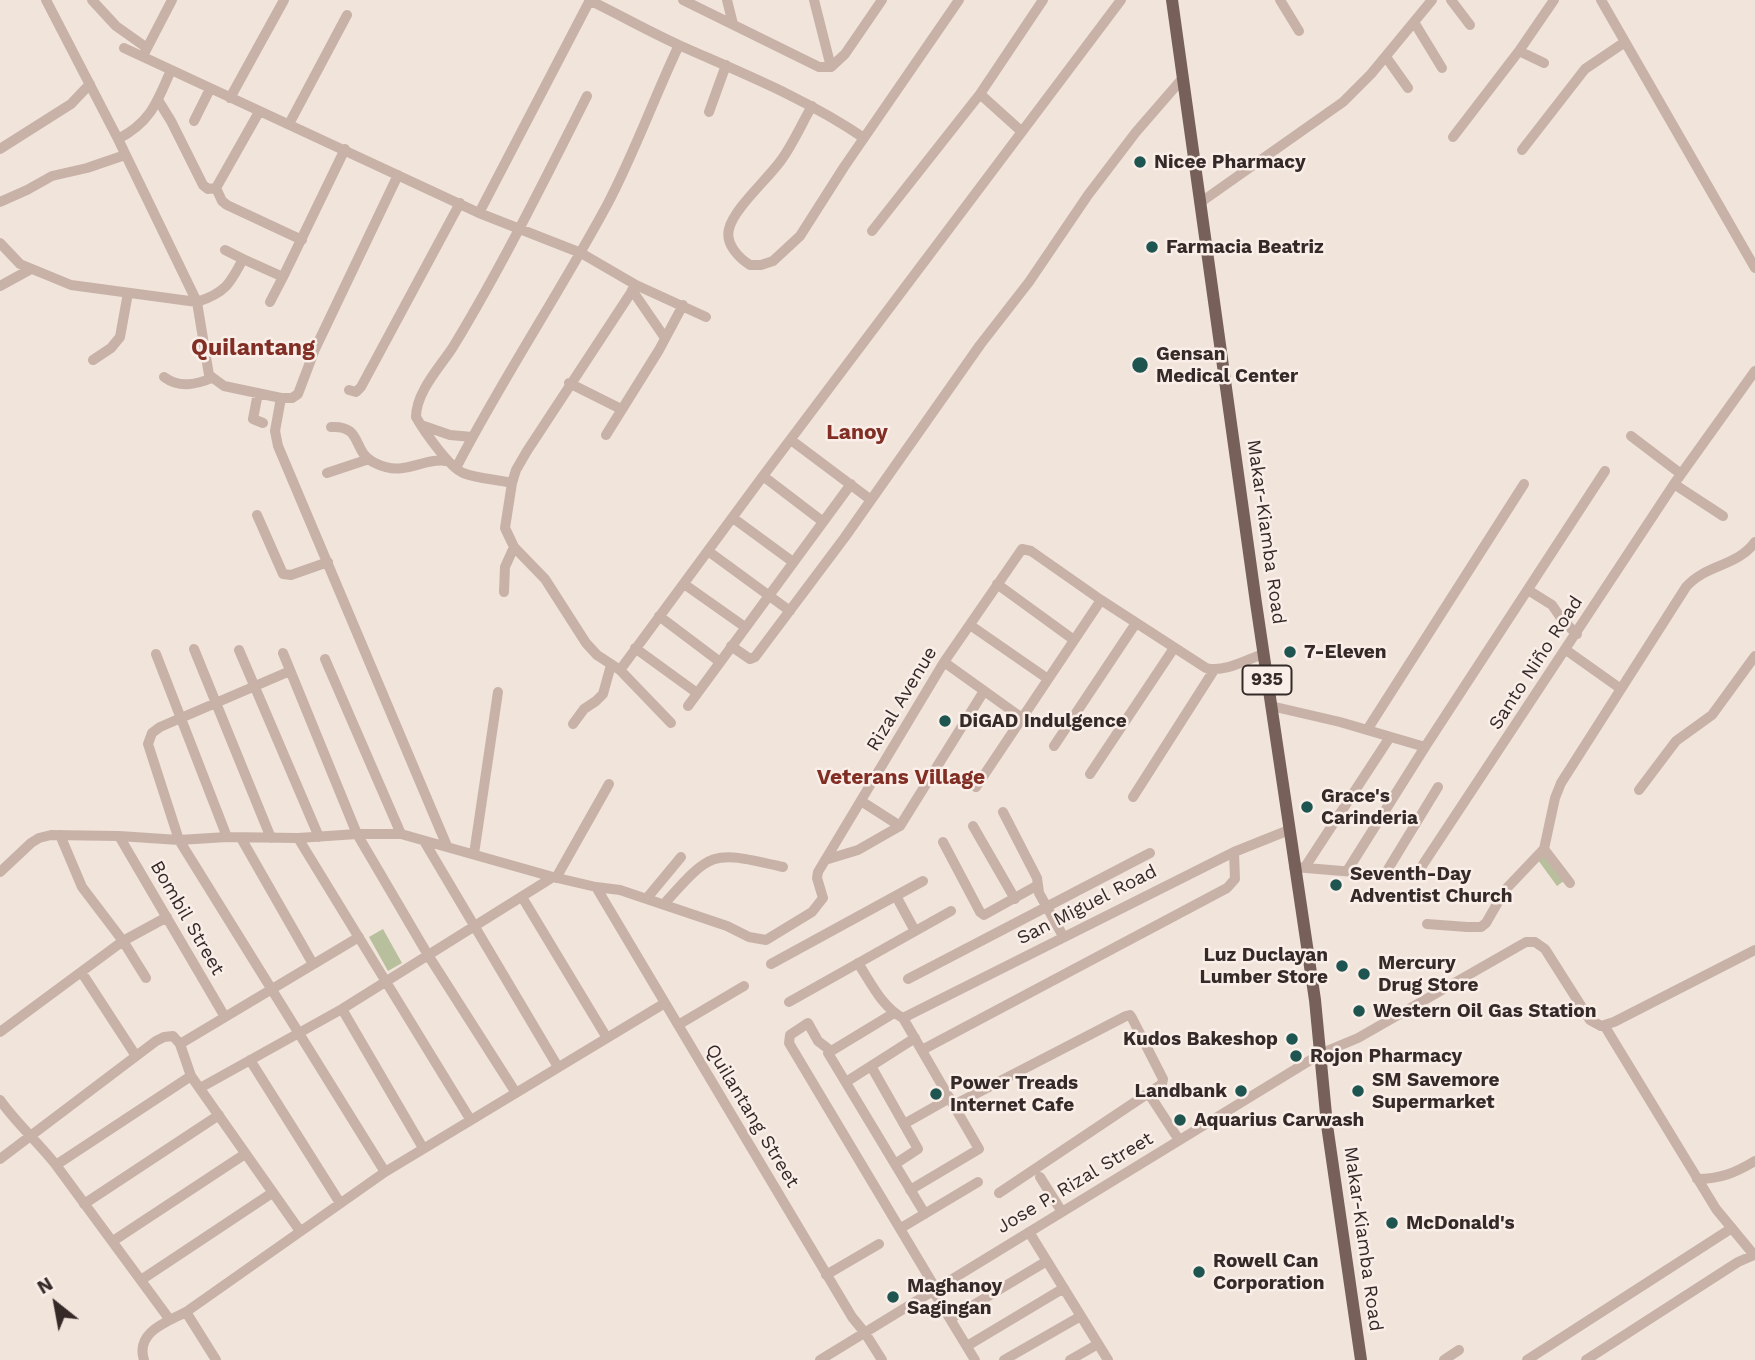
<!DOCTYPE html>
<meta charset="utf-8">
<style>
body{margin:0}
#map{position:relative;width:1755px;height:1360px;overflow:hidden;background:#f1e4db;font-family:"Work Sans",sans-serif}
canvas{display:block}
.north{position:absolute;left:21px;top:1269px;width:70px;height:70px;-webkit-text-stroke:5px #f9eee8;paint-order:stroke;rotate:329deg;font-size:19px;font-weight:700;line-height:28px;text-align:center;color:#352a28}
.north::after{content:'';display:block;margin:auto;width:24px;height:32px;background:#352a28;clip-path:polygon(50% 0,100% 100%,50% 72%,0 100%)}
</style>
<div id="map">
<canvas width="1755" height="1360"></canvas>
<div class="north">N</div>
</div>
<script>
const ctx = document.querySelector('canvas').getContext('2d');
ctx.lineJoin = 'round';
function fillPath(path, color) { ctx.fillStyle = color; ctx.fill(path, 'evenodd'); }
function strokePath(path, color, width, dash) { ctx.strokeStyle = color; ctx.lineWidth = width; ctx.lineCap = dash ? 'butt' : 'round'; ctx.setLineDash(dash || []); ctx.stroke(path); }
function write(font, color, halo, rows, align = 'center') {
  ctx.font = font + ' "Work Sans",sans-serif'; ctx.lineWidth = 5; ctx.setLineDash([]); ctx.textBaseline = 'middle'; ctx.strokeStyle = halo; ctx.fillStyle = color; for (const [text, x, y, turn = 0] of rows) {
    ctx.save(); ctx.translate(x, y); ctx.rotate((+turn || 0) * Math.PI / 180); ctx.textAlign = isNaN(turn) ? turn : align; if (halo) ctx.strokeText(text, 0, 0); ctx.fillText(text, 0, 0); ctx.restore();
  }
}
const green = new Path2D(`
 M1548,852l20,26 -11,8 -19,-26z
 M383,929l19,34 -14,8 -19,-34z`);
const minor = new Path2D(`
 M46,0l72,139 79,163c28,-9 33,-18 46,-43l40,18 62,-128
 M92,0l24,26 31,22
 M589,0c31,15 61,32 92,46 63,28 126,53 183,92
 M683,0l136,67h12l14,-13 37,-54
 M727,0l6,24
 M814,0l17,67
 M1280,0l19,31
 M1451,0l19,25
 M1601,0l154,268
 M1414,22l28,46
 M124,48l355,165 102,40 55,32 70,32
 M1519,51l25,12
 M145,52l27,-52
 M1386,57l22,31
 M980,94l63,-94
 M587,96c-43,85 -85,170 -134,251 -13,20 -37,45 -37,70 8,14 33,50 47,56 15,6 33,6 49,10l-7,45 9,19 31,32 41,64 11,12 23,15 51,53
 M230,98l54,-98
 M158,100l13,21 32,64 5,4 8,-1
 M812,106c-10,17 -18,36 -30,53 -13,19 -48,49 -53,70 -4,15 10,29 21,36h11l12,-4 27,-25 44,-69 115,-167
 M259,112l-43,76 6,13 5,4 75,35
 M709,112l17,-47
 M194,121l16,-32
 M289,124l58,-109
 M1453,137l66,-86 35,-51
 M118,139c33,-17 39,-37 53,-69
 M0,149l71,-45 19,-20
 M1522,150l63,-81 40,-27
 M0,202l27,-12 25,-14 35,-8 38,-13
 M1201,202l142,-100 28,-28 61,-74
 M479,213l111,-213
 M872,231l108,-137 41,37
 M0,243l20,21 51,21 126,17 12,73 15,11 57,12h11l6,-4 17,-45 83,-174
 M225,250l18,9
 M0,286l31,-17
 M632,290l33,48
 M270,302l13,-25
 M93,360l18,-12 9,-11 8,-44
 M164,377c15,11 31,8 48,1
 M569,383l52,26
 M349,390l7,2 5,-5 99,-184
 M258,393l-5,26 10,4
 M281,398l-6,33 3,15 169,400
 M421,425l29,10 22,2
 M331,427c33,-2 20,25 44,36 30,15 47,-6 71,-2
 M606,435l53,-85 24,-45
 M1631,436l50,38
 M791,440l80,60
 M456,468c46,-89 103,-174 151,-263 27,-51 47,-107 72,-160
 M327,473l42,-14
 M763,476l59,45
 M512,483l4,-13 11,-19 109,-166
 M1674,484l49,32
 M257,515l26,59 8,1 37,-13
 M733,518l60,44
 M708,551l82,60
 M684,584l61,43
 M997,584l77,56
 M1528,590l24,15 11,16 14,13
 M504,592l1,-25 9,-20
 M659,616l61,46
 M970,625l78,54
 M731,646l19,13 5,-2 90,-120 135,-192 49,-63 59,-87 48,-63 46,-53
 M635,648l62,45
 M194,649l77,189
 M239,650l80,187
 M1566,650l55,39
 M283,653l74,181 71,121 88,138
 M156,654l71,183
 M325,659l76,175
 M944,662l78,56
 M620,670l143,-194 358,-476
 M290,671l-130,56 -8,6 -4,11 31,96 206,332
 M688,706l163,-222
 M1271,706l69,16 85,25 180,-276
 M573,724l11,-15 12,-8 7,-7 8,-29
 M1367,730l157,-246
 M1054,746l82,-123
 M1090,774l84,-126
 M976,787l125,-187
 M1639,790l37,-49 36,-26 43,-59
 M1133,797l81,-127
 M861,801l39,25
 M1003,812l34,66 2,15 24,43
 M973,826l42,73
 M60,835l22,52 41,54 44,-24
 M119,836l106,181
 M241,838l72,126
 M298,838l172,281
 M424,841l134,226
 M943,842l37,70 4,3 54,-30
 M1544,849l26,34
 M474,854l24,-162
 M825,860l33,-10 42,-24 84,-135
 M1294,867l109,9 15,-4 256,-388 81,-113
 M1305,867l85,-130
 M1347,871l78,-124
 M0,872l31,-29 8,-5 12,-3 68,1 60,4 48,-3 71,1 59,-4h44l152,43 43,10 24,3 107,36 22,11 17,3 46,-28 11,-14 -6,-20 1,-6 126,-210 78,-113 9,2 70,49 105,68c18,5 40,-8 57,-14
 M1385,874l53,-87
 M556,878l53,-94
 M596,887l256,430 13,16 17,27
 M896,896l19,35
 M522,897l85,141
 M647,898l34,-41
 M664,904c49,-55 48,-53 119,-37
 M1427,924l40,3h14l5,-4 19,-33 39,-41 11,-51 6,-15 125,-196c20,-23 51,-20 69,-45
 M858,963c13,20 24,44 45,55l76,131 -69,41
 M771,964l152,-83
 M82,973l54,83
 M908,979l242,-126
 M789,1002l162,-91
 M342,1009l81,139
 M894,1013l-66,40 97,161
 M903,1018l331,-166 55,-22
 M678,1025l66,-39
 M0,1032l123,-91 23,37
 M180,1044l179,-107
 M922,1050l305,-162 8,-9 -1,-27
 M831,1051l-13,-10 -10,-18 -18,12 -1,8 147,246
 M250,1060l90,143
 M871,1066l47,83 -23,15
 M846,1082l69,-44
 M200,1088l142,-79 211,-132
 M1149,1094l30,46
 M0,1100c17,24 38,42 56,65l114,155
 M954,1105l172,-89 4,-1 2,3 31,61 -1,5 -163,109
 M904,1124l46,-26
 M0,1159l156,-118 8,-4 9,-1 7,8 11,32 109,155
 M56,1165l135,-89
 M1040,1177l22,35
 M1697,1179c23,0 38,-6 58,-18
 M84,1204l135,-89
 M901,1228l77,-46
 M1029,1232l79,128
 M113,1241l132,-87
 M826,1275l53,-31
 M141,1280l131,-87
 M933,1291l42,69
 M186,1312l30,48
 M950,1319l97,-58
 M967,1346l97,-58
 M144,1360c-9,-28 23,-38 42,-48l199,-140 280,-169
 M820,1360l502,-307 36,-15 168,-96h9l10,7 45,71 11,6 13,-4 141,-72
 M1004,1360l77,-44
 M1070,1360l28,-16
 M1444,1360l15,-10
 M1527,1360l205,-132
 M1586,1360l152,-98 16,-7 -38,-46 -112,-184`);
const major = new Path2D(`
 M1172,0l84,603 59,397 12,125 34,235`);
const markers = [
 [1140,162,7,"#1f5551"],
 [1152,247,7,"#1f5551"],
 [1140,365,9,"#1f5551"],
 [1290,652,7,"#1f5551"],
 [945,721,7,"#1f5551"],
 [1307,807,7,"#1f5551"],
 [1336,885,7,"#1f5551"],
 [1342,966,7,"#1f5551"],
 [1364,974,7,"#1f5551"],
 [1359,1011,7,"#1f5551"],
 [1292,1039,7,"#1f5551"],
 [1296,1056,7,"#1f5551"],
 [1241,1091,7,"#1f5551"],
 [1358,1091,7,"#1f5551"],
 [936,1094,7,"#1f5551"],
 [1180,1120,7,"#1f5551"],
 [1392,1223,7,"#1f5551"],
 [1199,1272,7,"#1f5551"],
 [893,1297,7,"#1f5551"]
];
const shields = [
 [1267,680,49]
];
const shieldNames = [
 ["935",1267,680]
];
const poiNames = [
 ["Nicee Pharmacy",1154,162],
 ["Farmacia Beatriz",1166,247],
 ["Gensan",1156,354],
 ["Medical Center",1156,376],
 ["7-Eleven",1304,652],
 ["DiGAD Indulgence",959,721],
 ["Grace's",1321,796],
 ["Carinderia",1321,818],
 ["Seventh-Day",1350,874],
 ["Adventist Church",1350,896],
 ["Luz Duclayan",1328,955,"right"],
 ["Lumber Store",1328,977,"right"],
 ["Mercury",1378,963],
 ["Drug Store",1378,985],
 ["Western Oil Gas Station",1373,1011],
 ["Kudos Bakeshop",1278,1039,"right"],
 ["Rojon Pharmacy",1310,1056],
 ["SM Savemore",1372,1080],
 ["Supermarket",1372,1102],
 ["Power Treads",950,1083],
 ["Internet Cafe",950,1105],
 ["Landbank",1227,1091,"right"],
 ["Aquarius Carwash",1194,1120],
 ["McDonald's",1406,1223],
 ["Rowell Can",1213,1261],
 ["Corporation",1213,1283],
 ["Maghanoy",907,1286],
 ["Sagingan",907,1308]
];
const streetNames = [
 ["Makar-Kiamba Road",1266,532,82],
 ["Santo Niño Road",1536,663,-57],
 ["Rizal Avenue",902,699,-59],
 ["San Miguel Road",1087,905,-27],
 ["Bombil Street",187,918,60],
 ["Quilantang Street",752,1116,59],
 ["Jose P. Rizal Street",1075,1183,-31],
 ["Makar-Kiamba Road",1363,1239,82]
];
const neighbourhoodNames = [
 ["Lanoy",857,433],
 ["Veterans Village",901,778]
];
const quarterNames = [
 ["Quilantang",253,348]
];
fillPath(green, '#b8bf9c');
strokePath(minor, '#c8b2a8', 10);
strokePath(major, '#775f5a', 12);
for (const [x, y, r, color] of markers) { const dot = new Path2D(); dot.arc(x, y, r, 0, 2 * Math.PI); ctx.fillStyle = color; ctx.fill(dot); strokePath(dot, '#f9eee8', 2.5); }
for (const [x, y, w] of shields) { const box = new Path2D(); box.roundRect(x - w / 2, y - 14.5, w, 29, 5); ctx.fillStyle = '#f9eee8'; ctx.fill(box); strokePath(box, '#352a28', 2); }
write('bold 18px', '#352a28', null, shieldNames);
write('bold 19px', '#352a28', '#f9eee8', poiNames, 'left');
write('19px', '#352a28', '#f9eee8', streetNames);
write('bold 21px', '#812e25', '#f9eee8', neighbourhoodNames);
write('bold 23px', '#812e25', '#f9eee8', quarterNames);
</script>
